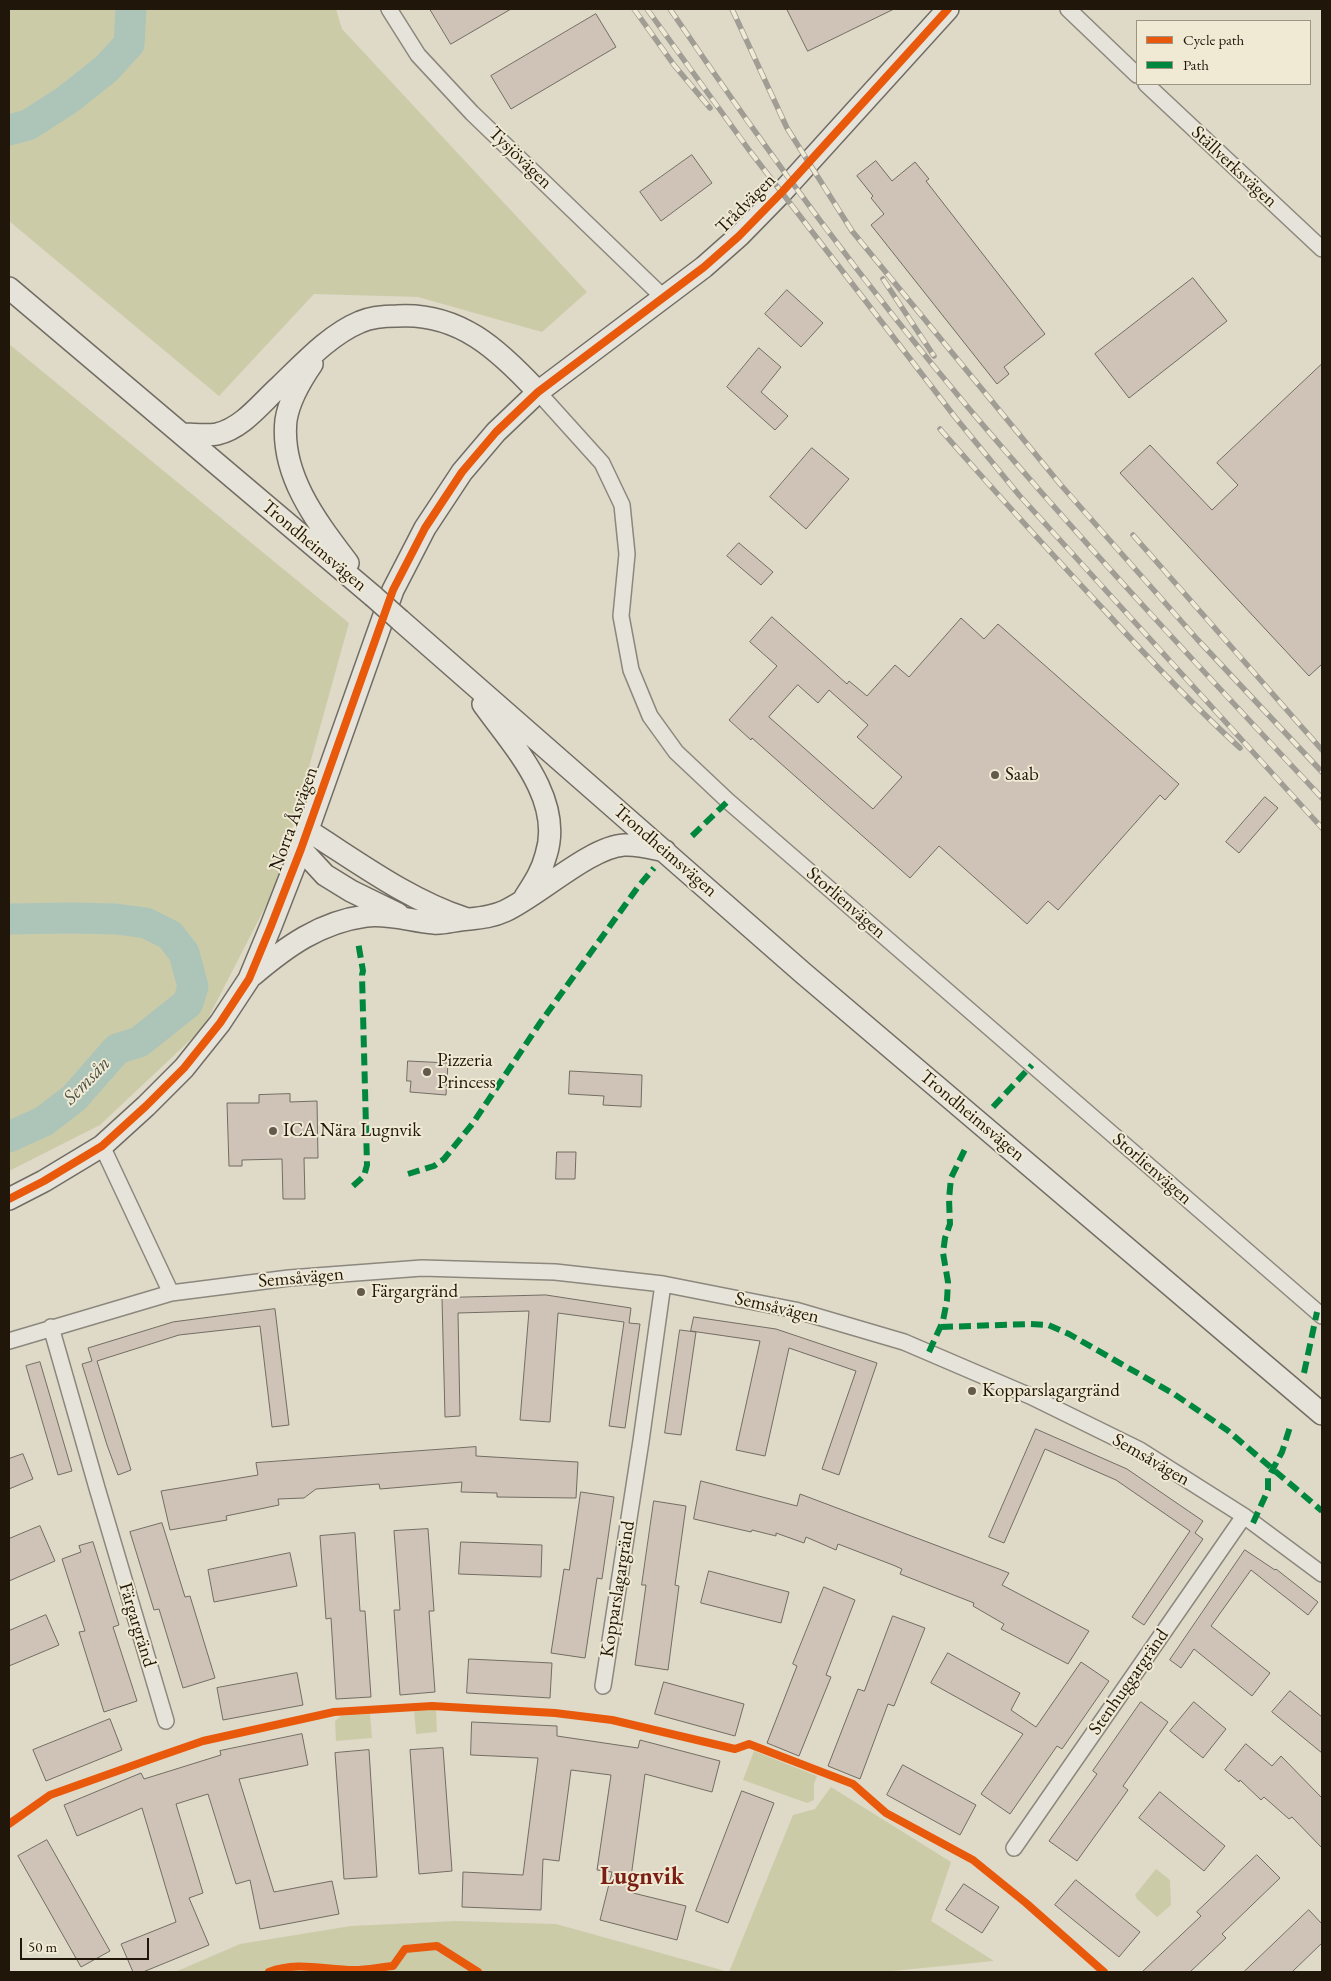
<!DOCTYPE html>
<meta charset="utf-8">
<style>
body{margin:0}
#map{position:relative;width:1331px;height:1981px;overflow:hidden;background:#dfd9c8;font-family:"EB Garamond",serif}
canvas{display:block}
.frame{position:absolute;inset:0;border:10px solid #20160a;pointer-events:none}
.legend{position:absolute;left:1136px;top:20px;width:175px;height:65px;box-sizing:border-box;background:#f0ead5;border:1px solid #9d9584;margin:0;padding:6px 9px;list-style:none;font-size:15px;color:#20160a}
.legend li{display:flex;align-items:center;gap:10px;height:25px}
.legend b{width:25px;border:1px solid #9d9584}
.scale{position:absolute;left:20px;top:1938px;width:129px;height:22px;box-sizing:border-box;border:2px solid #20160a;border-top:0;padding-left:6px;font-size:15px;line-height:18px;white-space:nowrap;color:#20160a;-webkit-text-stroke:4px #f0ead5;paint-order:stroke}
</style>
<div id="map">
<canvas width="1331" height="1981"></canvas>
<div class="frame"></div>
<ul class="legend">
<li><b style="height:6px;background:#e8590c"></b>Cycle path</li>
<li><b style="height:6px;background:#00873e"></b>Path</li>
</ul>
<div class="scale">50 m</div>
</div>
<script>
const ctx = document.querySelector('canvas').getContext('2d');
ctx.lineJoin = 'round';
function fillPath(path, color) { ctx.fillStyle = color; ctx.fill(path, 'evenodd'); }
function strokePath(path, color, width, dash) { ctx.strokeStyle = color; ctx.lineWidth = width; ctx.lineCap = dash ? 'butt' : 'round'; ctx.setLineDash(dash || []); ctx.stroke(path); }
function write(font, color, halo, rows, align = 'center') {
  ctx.font = font + ' "EB Garamond",serif'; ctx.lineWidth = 4; ctx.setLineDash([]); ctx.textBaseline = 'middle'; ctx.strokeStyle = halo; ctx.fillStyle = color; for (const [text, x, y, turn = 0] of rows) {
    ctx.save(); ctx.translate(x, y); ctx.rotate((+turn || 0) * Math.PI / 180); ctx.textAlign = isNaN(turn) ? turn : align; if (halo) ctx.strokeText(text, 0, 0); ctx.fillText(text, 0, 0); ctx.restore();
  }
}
const green = new Path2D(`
 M9,9h327l6,20 245,263 -45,40 -124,-35 -104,-3 -95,102 -210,-175z
 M9,344l340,279 -73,263 -73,142 -103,97 -91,46z
 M436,1708l1,24 -21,2 -2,-24z
 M370,1714l2,24 -36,3 -1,-20 6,-5z
 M754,1751l63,25 -3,8v16l-7,3 -64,-23z
 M831,1787l120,75 -20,59 63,40 -112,11h-707l65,-28 111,-18 105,-5 100,3 173,48 64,-157 22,-6z
 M1156,1869l14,11 1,25 -14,12 -20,-18 -2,-4z`);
const river = new Path2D(`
 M9,130l19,-5 39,-25 39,-31 23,-25 2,-35
 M9,919l63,-1 44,1 30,4 24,12 14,18 9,34 -5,16 -49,39 -22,7 -43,49 -30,23 -35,16`);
const building = new Path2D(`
 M430,9h81l-60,35z
 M787,9h107l-86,42z
 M596,14l20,33 -105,62 -20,-33z
 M692,155l20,28 -51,38 -21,-29z
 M876,161l16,20 23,-19 14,17 -3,2 119,153 -41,33 5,7 -12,10 -126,-159 13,-11 -13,-16 2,-2 -16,-20z
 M1193,278l34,43 -98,77 -34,-44z
 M787,290l36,33 -22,24 -36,-33z
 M759,348l22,19 -20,25 27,24 -13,14 -48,-43z
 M1322,364v300l-13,12 -189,-203 30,-28 62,65 26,-25 -21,-22z
 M812,448l37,31 -43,50 -36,-32z
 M739,543l34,29 -12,13 -34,-29z
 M772,617l75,67 2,-3 18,15 28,-31 14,12 52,-59 23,21 14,-15 181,160 -14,16 -5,-5 -102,115 -10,-9 -21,23 -88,-78 -29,32 -158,-140 -1,2 -22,-20 48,-54 -27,-24zM798,685l20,18 11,-13 39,35 -11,12 45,40 -29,32 -104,-92z
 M1265,797l13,11 -39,45 -13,-11z
 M408,1061l40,2 -2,32 -36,-3 1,-11h-4z
 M570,1071l72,4 -1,32 -38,-2 1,-9 -35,-2z
 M290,1094v8l27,-1 1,57h-14l1,41h-22l-1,-40 -40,1v6h-13l-2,-63h32v-8z
 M557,1152h19l-1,27h-19z
 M546,1295l85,13 -2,15 11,1 -15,104 -16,-2 15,-104 -66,-9 -8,109 -30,-2 9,-109 -71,2 2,103 -15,1 -3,-119z
 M275,1309l14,116 -17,2 -12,-101 -81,9 -82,26 34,109 -13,5 -11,-30 -25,-81 10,-3 -4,-13 85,-26z
 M694,1317l82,12 101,34 -38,112 -17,-6 34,-98 -67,-23 -24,108 -29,-6 24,-109 -69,-10z
 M680,1330l16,2 -15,103 -16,-2z
 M40,1362l32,109 -14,4 -32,-109z
 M1036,1429l91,40 76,52 -8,12 8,6 -59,86 -12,-8 58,-86 -74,-51 -71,-31 -41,94 -15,-6z
 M476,1447v9l102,6 -2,36 -79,-1v-4l-36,-1 1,-10 -82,7 -1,-5 -63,5 -12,9 -26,1 1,6 -53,11 1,4 -57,10 -9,-39 97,-16 -2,-12z
 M23,1454l10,25 -24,10v-30z
 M701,1481l96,25 3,-12 199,75 10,4 -7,12 87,46 -21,33 -67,-35 3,-5 -31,-18 1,-3 -74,-29 2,-5 -9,-4 -55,-21 -2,6 -30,-13 -2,6 -28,-10v3l-24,-6 -1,2 -57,-13z
 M581,1492l33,5 -12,82 -5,-1 -12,80 -34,-5 13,-84 5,1z
 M654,1501l32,5 -11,79 4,1 -11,84 -33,-5 11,-80h-4z
 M162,1523l23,74 5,-1 25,82 -32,10 -24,-79 -5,1 -24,-78z
 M40,1526l15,35 -46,20v-42z
 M428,1529l6,82h-5l6,81 -35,3 -6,-85h6l-6,-79z
 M355,1533l5,78h5l6,86 -35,2 -5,-81 -5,1 -6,-83z
 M93,1542l26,83 -6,2 24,74 -33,11 -25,-80 6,-1 -23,-72 19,-7 -2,-6z
 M461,1542l81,3 -1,32 -82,-3z
 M1245,1550l30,20 1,-1 42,33 -10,13 -57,-45 -40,56 59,47 -18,23 -58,-47 -13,19 -11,-8z
 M290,1553l7,33 -83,16 -6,-32z
 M709,1571l80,21 -8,31 -80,-20z
 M824,1587l31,13 -29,75 5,2 -32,79 -32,-13 30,-77 -4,-2z
 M46,1615l13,30 -50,21v-35z
 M893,1616l32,12 -31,78 -6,-2 -28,75 -32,-13 30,-77 6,2z
 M948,1653l72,40 -9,17 25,17 45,-65 28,19 -47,68 -5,-3 -47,68 -29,-20 42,-60 -92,-51z
 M469,1659l83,4 -2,35 -83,-5z
 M297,1673l6,32 -80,15 -6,-32z
 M664,1682l80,22 -9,32 -80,-22z
 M1290,1691l32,26v36l-50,-41z
 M1141,1702l27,20 -45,64 5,4 -51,71 -28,-20 48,-67 -4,-3z
 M1194,1702l32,27 -23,29 -33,-27z
 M110,1719l12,31 -76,31 -13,-31z
 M472,1722l85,4v10l81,12 2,-8 80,21 -8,31 -67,-18 -16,118 57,14 -9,34 -77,-20 12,-48 -15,-2 14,-95 -40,-5 -12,91 -16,-2 -2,51 -79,-3 1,-35 60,3 15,-117 -67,-3z
 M302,1734l6,31 -69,14 35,113 58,-11 7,33 -79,15 -10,-49 -14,4 -28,-90 -32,10 27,89 -14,5 20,47 -66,27h-10l-12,-28 55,-22 -34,-114 -65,28 -13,-31 77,-32 3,6 77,-24 -1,-4z
 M1246,1744l26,22 9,-10 41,42v50l-30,-31 -3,2 -25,-22 -3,3 -21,-20 -1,2 -14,-12z
 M443,1748l9,123 -33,3 -9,-124z
 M369,1750l8,127 -33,2 -9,-126z
 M903,1765l73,40 -16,30 -73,-40z
 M742,1791l32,12 -46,120 -32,-12z
 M1160,1792l65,54 -21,25 -65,-53z
 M47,1840l63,111 -29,16 -63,-111z
 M1257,1855l23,23 -58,56 4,4 -36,34h-48l59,-56 -4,-4z
 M1076,1880l64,52 -21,25 -64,-52z
 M964,1884l35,23 -17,26 -36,-23z
 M1309,1910l13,14v19l-30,29h-48z`);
const street = new Path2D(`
 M389,9l29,46 54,58 191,184
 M1068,9l69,66
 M1146,84l176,165
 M538,392l64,71 20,42 5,49 -6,62 10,54 19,46 26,36 52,49 594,515
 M102,1146l69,147
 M51,1327l46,161 69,233
 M9,1341l162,-48 118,-15 133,-10 133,4 108,12 132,26 109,32 126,54 110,54 104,66 78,58
 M603,1686l38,-245 22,-157
 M1014,1848l230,-332`);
const secondary = new Path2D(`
 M9,288l364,308
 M312,364c-11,16 -23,37 -26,56 -6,55 31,102 62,143
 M183,434c10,0 24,2 34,0 26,-6 44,-31 63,-48 23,-22 49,-51 80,-64 11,-5 25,-6 37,-6 62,-4 102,34 141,76
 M400,620l403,353 519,441
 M483,704c30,42 81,95 63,151 -4,16 -12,28 -21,42
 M307,830c51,32 100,69 157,88
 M301,849l24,26 26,16 47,23
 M253,975c33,-28 67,-53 113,-59 22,-3 45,5 68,7 8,1 18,-2 26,-3 16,-2 30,-2 45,-9 33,-15 85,-64 119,-66 14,-1 27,3 41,6
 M9,1199l35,-18 58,-35 44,-40 38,-38 36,-45 29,-44 22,-53 30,-77 92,-259 32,-62 37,-56 34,-40 42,-40 166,-125 35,-31 43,-44 166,-183`);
const rail = new Path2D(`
 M634,9l40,56 36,43
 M647,9l102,141 206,267 64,78 303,333
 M670,9c92,136 190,270 296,396 114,135 235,264 356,393
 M732,9l55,119 65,103 208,253 137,155 125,133
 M883,279l51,77
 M940,429c54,62 110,123 166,183 43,47 87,93 134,136
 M1133,535l189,215`);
const secondaryBridge = new Path2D(`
 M373,596l27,24`);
const quiet = new Path2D(`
 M692,836l36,-35
 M993,1107l39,-42
 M408,1174l26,-8 10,-7 29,-36 67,-100 98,-136 16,-19
 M353,1186l11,-10 3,-11 -5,-190 1,-4 -5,-29
 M941,1327l88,-3 19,1 21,9 105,60 53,36 95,81
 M929,1352l14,-31 4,-21 1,-18 -5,-29 2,-15 5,-14 -1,-25 2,-21 16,-33
 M1304,1373l13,-61
 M1253,1523l15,-33v-12l14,-26 8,-25`);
const cycleway = new Path2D(`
 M9,1199l35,-18 58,-35 44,-40 38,-38 36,-45 29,-44 22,-53 30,-77 92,-259 32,-62 37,-56 34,-40 42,-40 166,-125 35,-31 43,-44 166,-183
 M9,1824l41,-29 104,-37 49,-17 131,-29 98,-6 123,7 57,7 123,29 14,-5 104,40 33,29 87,47 53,43 78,69
 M269,1972c28,-11 56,-2 85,-2 13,0 26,-3 39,-4l12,-17 32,-3 41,26`);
const markers = [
 [995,775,5,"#635a4c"],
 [427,1072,5,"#635a4c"],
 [273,1131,5,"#635a4c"],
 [361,1292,5,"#635a4c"],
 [972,1391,5,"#635a4c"]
];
const streetNames = [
 ["Tysjövägen",520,158,44],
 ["Ställverksvägen",1234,167,43],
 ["Trådvägen",746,204,-45],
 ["Trondheimsvägen",314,546,40],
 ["Norra Åsvägen",294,819,-70],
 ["Trondheimsvägen",665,851,41],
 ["Storlienvägen",846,903,41],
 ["Trondheimsvägen",972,1116,40],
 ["Storlienvägen",1152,1169,41],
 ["Semsåvägen",301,1278,-5],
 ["Semsåvägen",777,1308,13],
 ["Semsåvägen",1151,1460,30],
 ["Kopparslagargränd",618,1589,-81],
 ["Färgargränd",137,1625,73],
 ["Stenhuggargränd",1129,1682,-55]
];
const poiNames = [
 ["Saab",1005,775],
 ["Pizzeria",437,1061],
 ["Princess",437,1083],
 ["ICA Nära Lugnvik",283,1131],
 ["Färgargränd",371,1292],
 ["Kopparslagargränd",982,1391]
];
const waterNames = [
 ["Semsån",87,1081,-46]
];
const districtNames = [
 ["Lugnvik",642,1877]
];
fillPath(green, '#cccba8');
strokePath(river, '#adc5b9', 31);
fillPath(building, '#cfc2b6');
strokePath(building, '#726d63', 1);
strokePath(street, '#8c887d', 18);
strokePath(secondary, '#726d63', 24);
strokePath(street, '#e6e3db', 15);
strokePath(secondary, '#e6e3db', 21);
strokePath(rail, '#a09d95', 5.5);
strokePath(rail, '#f0ead5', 4, [11]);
strokePath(secondaryBridge, '#726d63', 24, []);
strokePath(secondaryBridge, '#e6e3db', 21);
strokePath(quiet, '#00873e', 6, [12, 6]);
strokePath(cycleway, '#e8590c', 8);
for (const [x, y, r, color] of markers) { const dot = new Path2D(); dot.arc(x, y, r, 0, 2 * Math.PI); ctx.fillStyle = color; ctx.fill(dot); strokePath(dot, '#f0ead5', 2); }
write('19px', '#20160a', '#f0ead5', streetNames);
write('19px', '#20160a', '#f0ead5', poiNames, 'left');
write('italic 20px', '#4a5045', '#f0ead5', waterNames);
write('bold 24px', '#7a1f14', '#f0ead5', districtNames);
</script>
